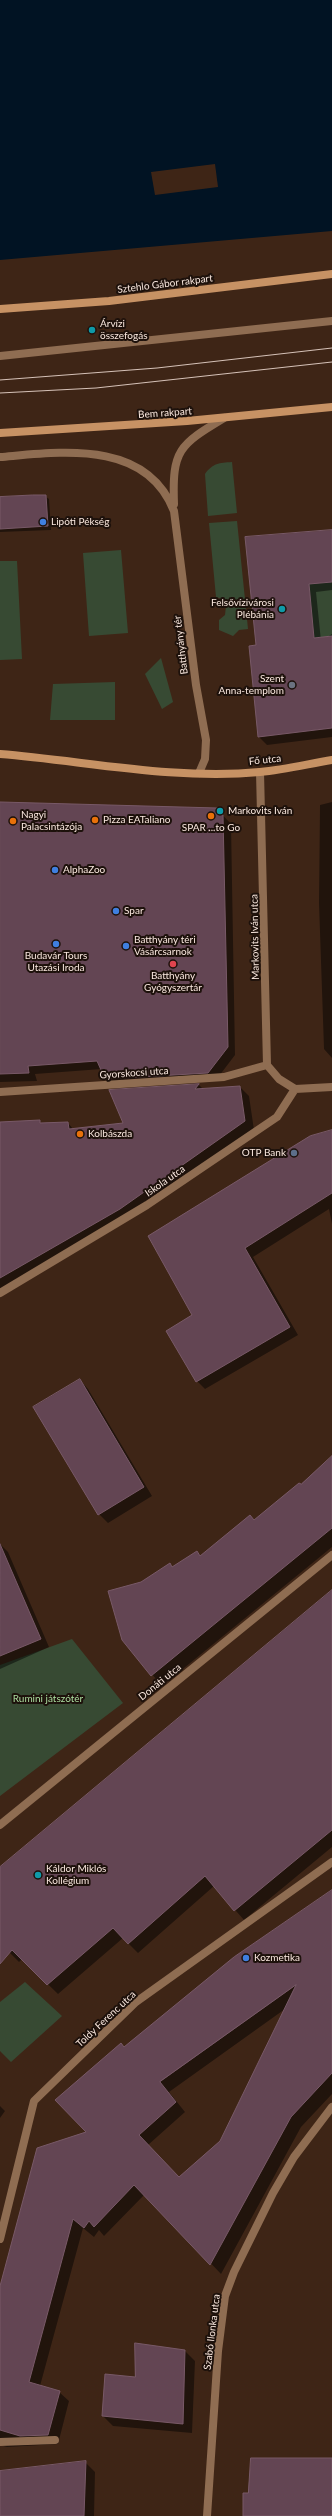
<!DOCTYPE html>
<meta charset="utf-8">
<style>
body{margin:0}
canvas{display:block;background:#3e2516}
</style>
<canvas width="332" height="2516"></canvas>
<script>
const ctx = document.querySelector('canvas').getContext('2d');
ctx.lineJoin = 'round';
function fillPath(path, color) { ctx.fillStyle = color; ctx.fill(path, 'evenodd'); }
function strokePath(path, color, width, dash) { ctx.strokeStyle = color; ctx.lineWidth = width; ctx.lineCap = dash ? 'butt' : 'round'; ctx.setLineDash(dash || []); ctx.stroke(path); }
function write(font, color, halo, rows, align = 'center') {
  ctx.font = font + ' Lato,sans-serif'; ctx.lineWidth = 4; ctx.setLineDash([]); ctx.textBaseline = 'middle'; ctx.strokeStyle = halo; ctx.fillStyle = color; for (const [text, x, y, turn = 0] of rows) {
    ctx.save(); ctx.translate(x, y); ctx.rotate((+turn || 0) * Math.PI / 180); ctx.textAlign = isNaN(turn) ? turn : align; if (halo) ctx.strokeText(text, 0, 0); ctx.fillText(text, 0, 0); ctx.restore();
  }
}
const green = new Path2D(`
 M232,462l5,51 -29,3 -3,-42c8,-11 14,-11 27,-12z
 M237,521l11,108 -9,1 -6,6 -14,-6v-10l6,-5 1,-9 -4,-7 -6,-2 -7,-74z
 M121,550l7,83 -39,3 -6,-83z
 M17,561l5,98 -22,1v-99z
 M332,582v54l-18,2 -5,-54z
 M161,658l12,44 -11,7 -17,-35z
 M115,682v38h-65l3,-36z
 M72,1639l51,64 -123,93v-131z
 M25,1982l37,34 -51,46 -11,-11v-49z`);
const water = new Path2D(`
 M0,0h332v231l-332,29z`);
const pier = new Path2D(`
 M215,164l3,23 -63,8 -4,-23z`);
const shadow = new Path2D(`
 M45,496l4,3 2,31 -51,2v-34z
 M332,531v59l-16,2 5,49 11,-7v103l-65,8 -8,-8 -9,-90 7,-1z
 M332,802v256l-8,-9 -5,-146 1,-98z
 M0,803l217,6 14,15 4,231 -19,25 -102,7 -8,-8 -4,-10 -67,5 2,7 -37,1z
 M199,1085l4,4 37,-2 9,9 5,34 -125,88 -129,74v-164l39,-7 3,3 26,-1 6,7 51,-6 -14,-33z
 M332,1131v93l-3,-15 -76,48 45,78 -93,54 -8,-8 -4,-65z
 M80,1380l8,9 64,107 -44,27 -9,-9z
 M332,1457v90l-170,139 -39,-46 18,-57 29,-19 3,3 24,-15 5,5 99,-71z
 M0,1544l8,8 41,95 -49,22z
 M332,1590v257l-88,73 -30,-34 -76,67 -15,-15 -65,56 -36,-35 -3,3 -19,-19v-74z
 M332,1890v204l-31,33 -80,147 -76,-80 -41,42 -5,-6 -5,7 -11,-9 -43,158 19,6 10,9 -11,43 -51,3 -7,-2v-155l88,-157 37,-85zM285,2009l-64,133 -42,36 -31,-33 37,-33 -16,-20z
 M0,2106l5,5 -5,7z
 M185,2351l10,10 -3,72 -79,-7 -10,-10 33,-38z
 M85,2462l10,10 -1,44h-94v-44z`);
const building = new Path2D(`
 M33,495h13l2,31 -48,3v-32z
 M332,530v52l-23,2 5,54 18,-2v92l-74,9 -9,-91 7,-1 -11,-108z
 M0,802l217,6 6,7 5,232 -20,26 -103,6 -8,-18 -69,5 1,7 -29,1z
 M199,1084l-4,5 45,-3 5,35 -125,88 -120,69v-156l40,-2v3l28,-1 1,7 54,-6 -14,-33z
 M332,1130v63l-87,55 45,79 -94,55 -30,-51 26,-16 -44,-79 162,-100z
 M80,1379l64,108 -46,28 -65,-108z
 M332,1456v72l-181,148 -29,-36 -14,-49 33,-9 29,-19 2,4 25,-16 3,5 50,-41 4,5 45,-37 2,1z
 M0,1544l41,95 -41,17z
 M332,1590v240l-98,81 -29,-35 -77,68 -15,-16 -66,57 -35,-35 -12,14v-97z
 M332,1890v183l-41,44 -81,148 -76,-80 -40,42 -5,-6 -5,7 -11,-9 -44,163 31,9 -12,44 -28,1 -20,-6v-144l37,-138 49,-16 -31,-32 66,-57 3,4 110,-90zM296,1985l-76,156 -41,36 -40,-42 37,-33 -16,-20z
 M135,2343l50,7 -2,74 -81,-8 3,-42 30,3z
 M251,2458h81v58h-89v-23h5z
 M86,2461l-2,55h-84v-45z`);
const lane = new Path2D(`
 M0,457c61,-5 146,-18 174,54l22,174 10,55 -1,19 -6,14
 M174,504c-2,-54 5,-59 50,-86`);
const street = new Path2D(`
 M0,356l332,-35
 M260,772l7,293 12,14 16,10
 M295,1089l37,-2
 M0,1092l224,-15 43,-12
 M0,1293l147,-88 130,-88 18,-28
 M0,1825l332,-270
 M0,2239l34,-138 102,-99 196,-140
 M0,2442l55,-2
 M207,2516l11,-165 7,-55 9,-24 39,-79 21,-36 38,-50`);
const secondary = new Path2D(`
 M0,309l109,-8 223,-27
 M0,433l187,-12 145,-14
 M0,754c86,7 173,26 260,18 24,-2 48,-8 72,-12`);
const tram = new Path2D(`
 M0,380l157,-12 175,-20
 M0,393l96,-5 236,-26`);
const markers = [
 [92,330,4,"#0f9aa8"],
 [43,522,4,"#3f7fe0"],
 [282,609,4,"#0f9aa8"],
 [292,685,4,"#6b7280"],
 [220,811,4,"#0f9aa8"],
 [211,816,4,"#e8710a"],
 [95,820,4,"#e8710a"],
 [13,821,4,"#e8710a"],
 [55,870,4,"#3f7fe0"],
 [116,911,4,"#3f7fe0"],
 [56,944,4,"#3f7fe0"],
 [126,946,4,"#3f7fe0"],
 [173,964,4,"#e0444e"],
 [80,1134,4,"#e8710a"],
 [294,1153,4,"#5c6f8a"],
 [38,1875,4,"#0f9aa8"],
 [246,1958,4,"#3f7fe0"]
];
const streetNames = [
 ["Sztehlo Gábor rakpart",165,284,-7],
 ["Bem rakpart",165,413,-4],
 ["Batthyány tér",181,645,-97],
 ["Fő utca",265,760,-6],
 ["Markovits Iván utca",255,937,-91],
 ["Gyorskocsi utca",134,1073,-4],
 ["Iskola utca",165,1181,-35],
 ["Donáti utca",160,1682,-39],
 ["Toldy Ferenc utca",106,2019,-43],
 ["Szabó Ilonka utca",212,2332,-83]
];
const poiNames = [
 ["Árvízi",100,324],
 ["összefogás",100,336],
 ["Lipóti Pékség",51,522],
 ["Felsővízivárosi",274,603,"right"],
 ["Plébánia",274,615,"right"],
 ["Szent",284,679,"right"],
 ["Anna-templom",284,691,"right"],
 ["Markovits Iván",228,811],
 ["Nagyi",21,815],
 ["Palacsintázója",21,827],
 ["Pizza EATaliano",103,820],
 ["SPAR ...to Go",211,828,"center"],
 ["AlphaZoo",63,870],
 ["Spar",124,911],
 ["Batthyány téri",134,940],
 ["Vásárcsarnok",134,952],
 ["Budavár Tours",56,956,"center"],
 ["Utazási Iroda",56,968,"center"],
 ["Batthyány",173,976,"center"],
 ["Gyógyszertár",173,988,"center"],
 ["Kolbászda",88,1134],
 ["OTP Bank",286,1153,"right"],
 ["Káldor Miklós",46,1869],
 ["Kollégium",46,1881],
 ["Kozmetika",254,1958]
];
const parkNames = [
 ["Rumini játszótér",48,1699]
];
fillPath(green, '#374a33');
fillPath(water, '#011323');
fillPath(pier, '#3e2516');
fillPath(shadow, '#0007');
fillPath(building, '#634553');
strokePath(building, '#785967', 1);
strokePath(lane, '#8f6d52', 8);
strokePath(street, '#8f6d52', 8);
strokePath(secondary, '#c79264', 8);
strokePath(tram, '#d6c2b8', 1);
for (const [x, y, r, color] of markers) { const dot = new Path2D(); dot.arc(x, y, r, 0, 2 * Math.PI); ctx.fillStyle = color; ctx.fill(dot); strokePath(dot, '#1d110b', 1.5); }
write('10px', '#fae8df', '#1d110b', streetNames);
write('10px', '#fae8df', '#1d110b', poiNames, 'left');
write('10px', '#acdfa1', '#1d110b', parkNames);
</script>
